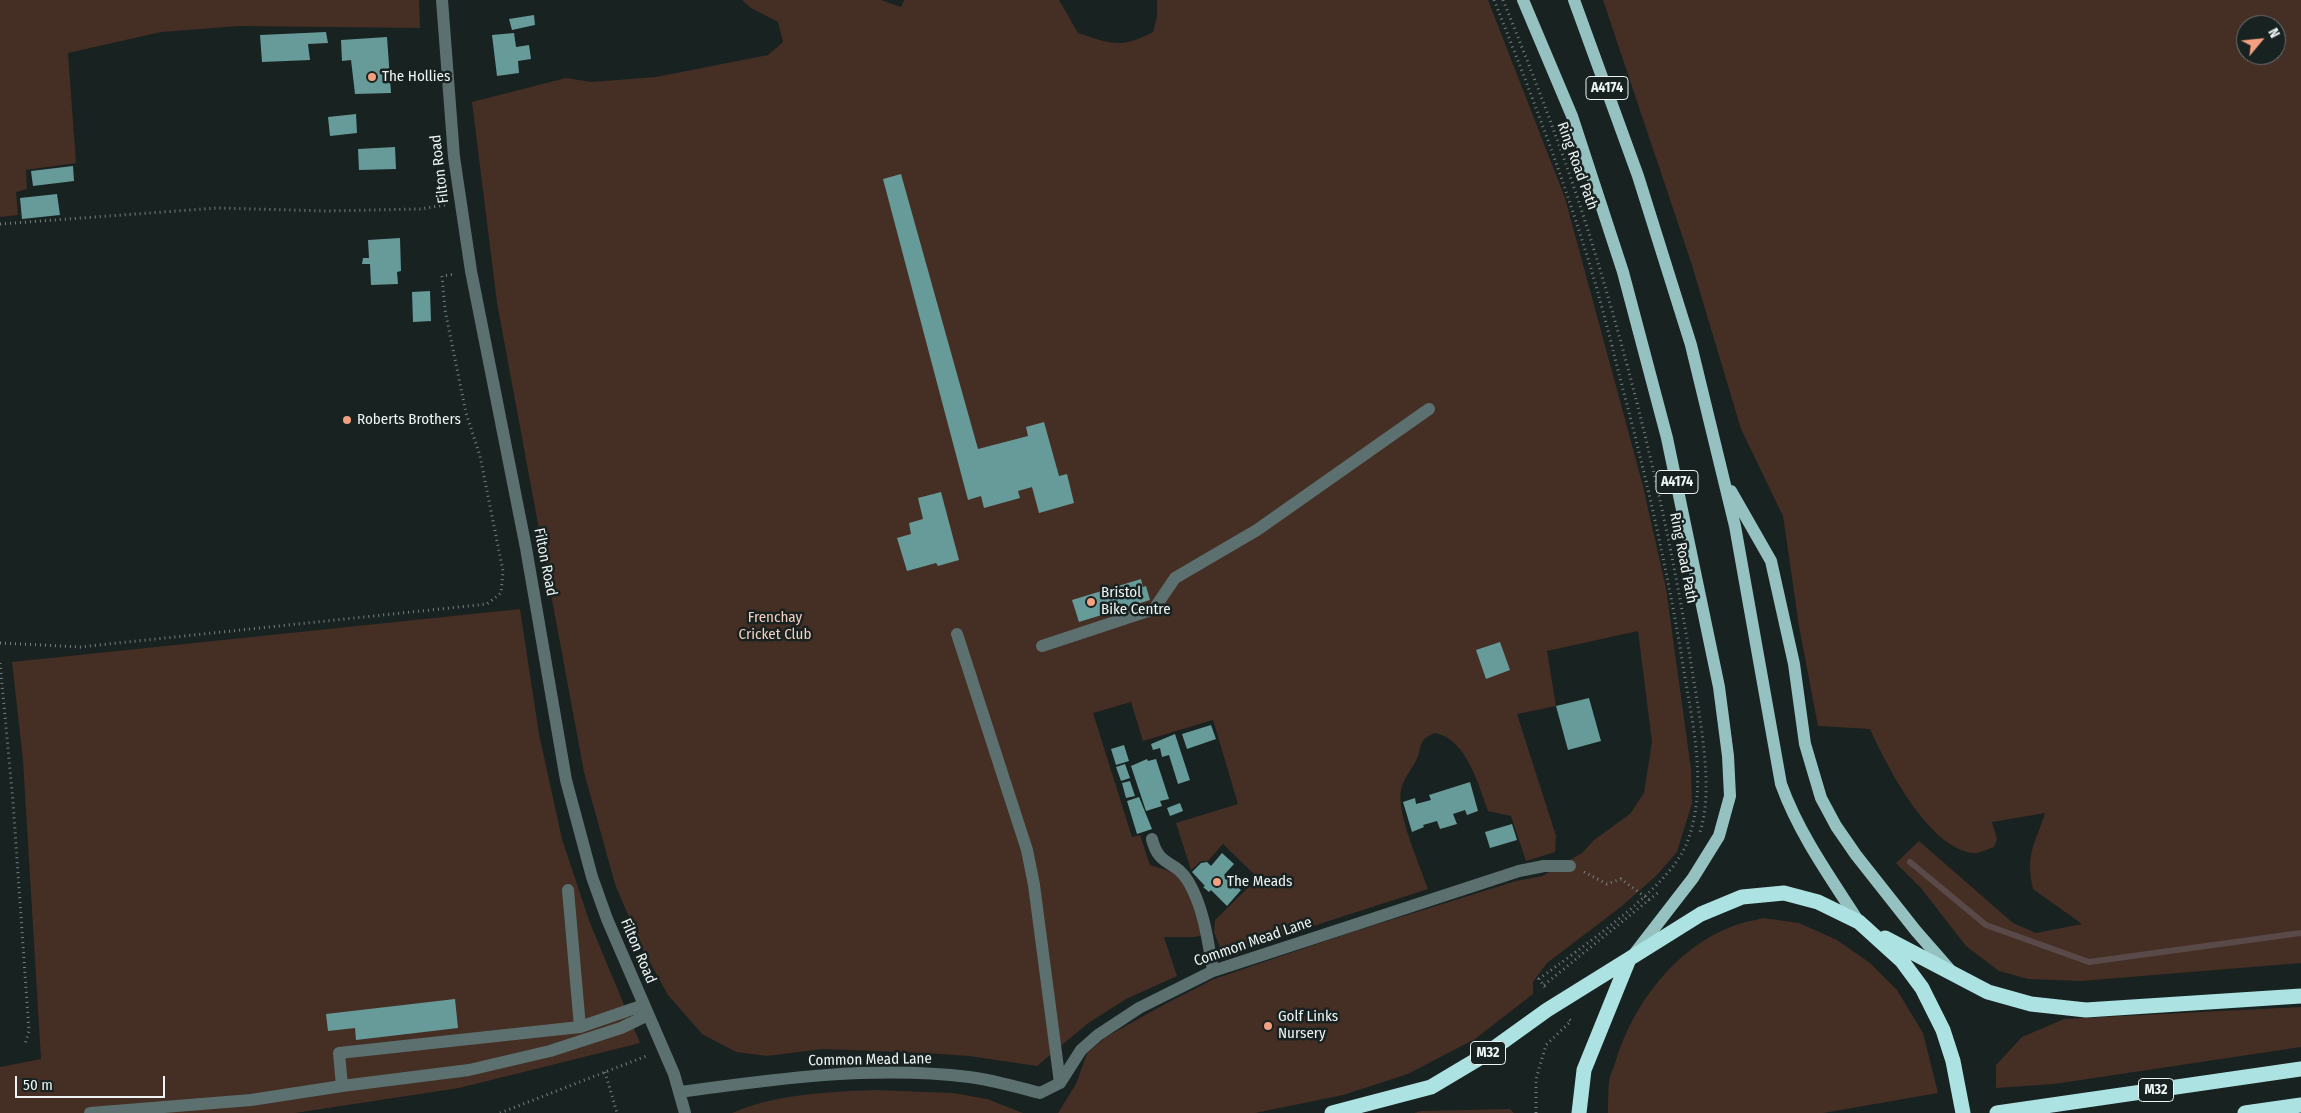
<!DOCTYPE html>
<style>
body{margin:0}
#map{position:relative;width:2301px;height:1113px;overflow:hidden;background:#182221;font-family:"Fira Sans Condensed",sans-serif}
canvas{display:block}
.north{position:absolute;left:2236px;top:15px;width:50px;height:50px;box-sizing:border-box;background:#182221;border:1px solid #6d7675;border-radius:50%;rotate:62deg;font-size:14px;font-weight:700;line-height:20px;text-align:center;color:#edf4f3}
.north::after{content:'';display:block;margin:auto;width:18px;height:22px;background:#f2a07f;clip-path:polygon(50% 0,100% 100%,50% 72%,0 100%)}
.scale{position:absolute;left:15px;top:1076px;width:150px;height:22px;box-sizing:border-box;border:2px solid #edf4f3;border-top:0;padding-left:6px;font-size:15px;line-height:18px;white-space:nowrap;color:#edf4f3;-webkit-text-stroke:4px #182221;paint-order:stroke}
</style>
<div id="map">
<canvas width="2301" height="1113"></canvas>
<div class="north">N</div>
<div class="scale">50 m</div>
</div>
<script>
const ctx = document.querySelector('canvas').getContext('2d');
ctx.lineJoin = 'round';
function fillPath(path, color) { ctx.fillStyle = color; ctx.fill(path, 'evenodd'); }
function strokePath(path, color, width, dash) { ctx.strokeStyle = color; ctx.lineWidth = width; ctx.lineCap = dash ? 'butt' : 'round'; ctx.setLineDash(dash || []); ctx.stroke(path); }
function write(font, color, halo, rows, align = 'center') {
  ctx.font = font + ' "Fira Sans Condensed",sans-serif'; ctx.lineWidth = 5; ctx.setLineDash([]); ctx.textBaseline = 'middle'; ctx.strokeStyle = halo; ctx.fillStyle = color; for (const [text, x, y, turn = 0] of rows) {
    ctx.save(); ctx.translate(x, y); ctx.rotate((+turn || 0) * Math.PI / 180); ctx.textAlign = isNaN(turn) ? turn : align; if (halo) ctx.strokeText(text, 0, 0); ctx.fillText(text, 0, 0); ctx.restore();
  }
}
const green = new Path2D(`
 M0,0h419l1,28 -181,-2 -78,6 -93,21 8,110 -50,7 1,19 -11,3 2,23 -18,2z
 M742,0h139l20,7 3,-7h155l19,33c33,11 43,16 75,-1l4,-15v-17h331l77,198 77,284 24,106 25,181 1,34 -15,49 -20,23 -35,31 -75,57 -14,19v12l-58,45 -67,35 -65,21 -88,18h-197l18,-29 11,-31 19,-16 59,-33 49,-25 132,-45 170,-53 26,-5 40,-23 12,-13 36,-26 14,-21 8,-51 -14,-111 -91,20 9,55 -39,8 39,122 -1,16 -29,9 -15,-45 -23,-5c-9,-25 -22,-73 -53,-78 -15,6 -13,10 -17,23 -4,12 -13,18 -17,34 -5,22 19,76 27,99l-205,66 -9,-23 1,-12 43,-42 -35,-34 -15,17h-7l-10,9 -15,-47 62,-19 -25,-84 -70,21 -12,-39 -38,11 39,124 8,-2 10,30 29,9 8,12 15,49 -7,2h-31l13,39 -51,23 -39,25 -50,42 -68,-10 -44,-3 -102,-4 -56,7 -31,-4 -34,-18 -34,-39 -26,-47 -27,-64 -31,-112 -87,-469 -25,-201 94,-24 25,4 65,-5 112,-22 15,-13 -5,-20 -27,-14z
 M1603,0h698v963l-220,18 -53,-2 -29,-8 -33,-25 -45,-58 -25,-25 23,-22 94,82 23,10 46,-9 -49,-35c-8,-36 2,-44 12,-76l-53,9 5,17 -3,8c-7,2 -15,7 -22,6 -45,-7 -85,-87 -102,-124l-52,-3 -19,-100 -16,-110 -42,-87 -50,-167zM2246,25h30v30h-30z
 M520,609l19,125 23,105 28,84 50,120 -181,45 -164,25h-295v-46l41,-8 -18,-299 -11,-98z
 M1763,918l36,5 38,17 33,23 27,27 26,43 15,60 -115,20h-215c0,-10 0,-21 1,-31 1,-7 5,-15 7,-22 18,-57 59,-112 117,-134 9,-4 20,-5 30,-8z
 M2301,1007v40l-247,37 -58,4v-23l26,-28 42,-18z
 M873,1090l80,3 34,6 36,14h-291c43,-19 95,-21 141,-23z
 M1510,1109l4,4h-100l7,-2z`);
const stream = new Path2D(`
 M1910,862l76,63 103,37 212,-29`);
const building = new Path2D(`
 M534,15l1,10 -23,5 -3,-11z
 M326,32l2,11 -20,1 2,16 -48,2 -2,-27z
 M514,33l2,14 13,-2 2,14 -13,2 1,12 -22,3 -5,-41z
 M387,37l4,56 -36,1 -4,-34 -9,1 -1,-21z
 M356,114l1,19 -27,3 -2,-19z
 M395,147l1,22 -37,1 -1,-21z
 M73,166l1,15 -41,5 -2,-15z
 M901,174l77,275 50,-13 -2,-9 18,-5 15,54 8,-2 7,29 -35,10 -7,-26 -14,4 2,7 -36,10 -3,-12 -13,4 -85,-321z
 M57,194l3,21 -38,4 -2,-21z
 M400,238l1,33 -4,1 1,12 -27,1 -1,-21h-8l1,-6h6l-1,-18z
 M430,291l1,30 -18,1 -1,-30z
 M941,492l18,68 -21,6 -2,-3 -29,8 -10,-33 14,-4 -2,-11 14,-4 -5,-21z
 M1141,579l2,8 3,-1 4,14 -71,22 -7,-22z
 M1500,642l10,28 -24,9 -10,-29z
 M1589,698l12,43 -33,9 -12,-44z
 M1211,725l5,14 -29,10 -5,-15z
 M1175,734l15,46 -12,4 -9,-29 -7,2 -2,-9 -7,2 -2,-6z
 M1124,745l5,16 -13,4 -5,-16z
 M1147,759l1,2 8,-2 13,40 -9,2 2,5 -16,5 -15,-45z
 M1125,764l5,14 -9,3 -5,-14z
 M1130,781l5,15 -9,2 -4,-15z
 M1470,782l8,29 -11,4 -2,-5 -12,4 4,10 -17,5 -3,-8 -14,4 1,2 -12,5 -9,-30 12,-4 1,6 15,-4 -2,-5z
 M1139,797l13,32 -15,5 -10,-33z
 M1180,803l3,8 -13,5 -3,-8z
 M1512,824l5,16 -27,8 -5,-16z
 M1222,853l12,11 -10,11 17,15 -14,16 -16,-16 -2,2 -6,-5 2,-1 -13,-14 9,-9 6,-1 4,4z
 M455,999l3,29 -102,12 -1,-12 -27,3 -2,-17z`);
const path = new Path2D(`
 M1494,0c32,80 63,161 89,243 14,43 25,87 36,131 25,94 47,188 63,285 9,59 28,128 4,186 -19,45 -106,103 -147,134l8,11
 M1503,0c32,79 63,159 88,240 43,139 77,280 100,423 7,49 25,125 8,172
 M0,224l217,-16 110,3 93,-2 25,-4
 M0,643l80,4 407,-43 14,-11 2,-22 -23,-115 -14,-43 -21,-103 -3,-34 13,-2
 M0,663l13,139 16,229 -4,13
 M1584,872l23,12 14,-5 28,21
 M1544,985l116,-94
 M605,1072l12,41
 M500,1113l149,-58
 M1536,1113v-34l10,-34 25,-24 -4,-4`);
const minor = new Path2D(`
 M442,0l12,157 17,114 55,277 40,232 26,97 15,42 67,155 11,39
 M957,634l70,216 7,35 26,198
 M1042,646l112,-37 21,-31 82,-48 172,-121
 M1152,839c7,29 23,20 36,42 16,27 20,60 25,90
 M568,890l12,137
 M342,1086l-3,-33 241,-26 64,-22
 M680,1092c95,-13 193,-27 289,-15 24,3 48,10 71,16l20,-10 21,-33 17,-15 41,-27 74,-37 306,-100 25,-5h26
 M90,1113l161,-13 91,-14 127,-16 81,-19 71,-23 27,-13`);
const major = new Path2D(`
 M1523,0l49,116 51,156 44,166 52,249 9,69 2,40 -11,40 -26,42 -58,75
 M1574,0l64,176 53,169 44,181 46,258c18,50 49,93 78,138
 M1731,491l40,70 23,103 11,80 16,54 15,28 20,29 60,76 35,40`);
const highway = new Path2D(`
 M1885,938l103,54 43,12 55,6 215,-14
 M1332,1113l99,-26 52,-31 64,-46 82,-51
 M1579,1113l5,-43 45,-111 72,-45 41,-17 42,-4 34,9 41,20 43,39 20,27 21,42 10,31 10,52
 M1997,1113l304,-44
 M2245,1113l56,-8`);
const markers = [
 [372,77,5,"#f2a07f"],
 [347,420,5,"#f2a07f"],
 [1091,602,5,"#f2a07f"],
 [1217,882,5,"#f2a07f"],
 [1268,1026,5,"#f2a07f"]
];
const shields = [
 [1607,88,42],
 [1677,482,42],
 [1488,1053,35],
 [2156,1090,35]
];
const shieldNames = [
 ["A4174",1607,88],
 ["A4174",1677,482],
 ["M32",1488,1053],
 ["M32",2156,1090]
];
const poiNames = [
 ["The Hollies",382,77],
 ["Roberts Brothers",357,420],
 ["Bristol",1101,593],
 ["Bike Centre",1101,610],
 ["The Meads",1227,882],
 ["Golf Links",1278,1017],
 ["Nursery",1278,1034]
];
const streetNames = [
 ["Ring Road Path",1577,166,70],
 ["Filton Road",440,169,-97],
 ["Ring Road Path",1683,558,79],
 ["Filton Road",545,562,79],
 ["Common Mead Lane",1253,942,-19],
 ["Filton Road",638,951,67],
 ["Common Mead Lane",870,1060,-1]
];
const parkNames = [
 ["Frenchay",775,618],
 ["Cricket Club",775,635]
];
fillPath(green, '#452e24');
strokePath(stream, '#594a49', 6);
fillPath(building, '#679b9a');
strokePath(path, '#78807f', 3, [1, 4]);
strokePath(minor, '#5b706f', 12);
strokePath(major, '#95c2c0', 12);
strokePath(highway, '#ace2e1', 15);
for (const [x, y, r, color] of markers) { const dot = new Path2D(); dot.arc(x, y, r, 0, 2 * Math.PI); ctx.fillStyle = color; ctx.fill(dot); strokePath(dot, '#182221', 2); }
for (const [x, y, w] of shields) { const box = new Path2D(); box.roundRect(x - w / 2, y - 11.5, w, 23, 4); ctx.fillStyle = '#182221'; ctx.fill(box); strokePath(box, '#edf4f3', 1); }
write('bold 14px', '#edf4f3', null, shieldNames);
write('15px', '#edf4f3', '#182221', poiNames, 'left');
write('15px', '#edf4f3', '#182221', streetNames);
write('15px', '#f7cfbe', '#182221', parkNames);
</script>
